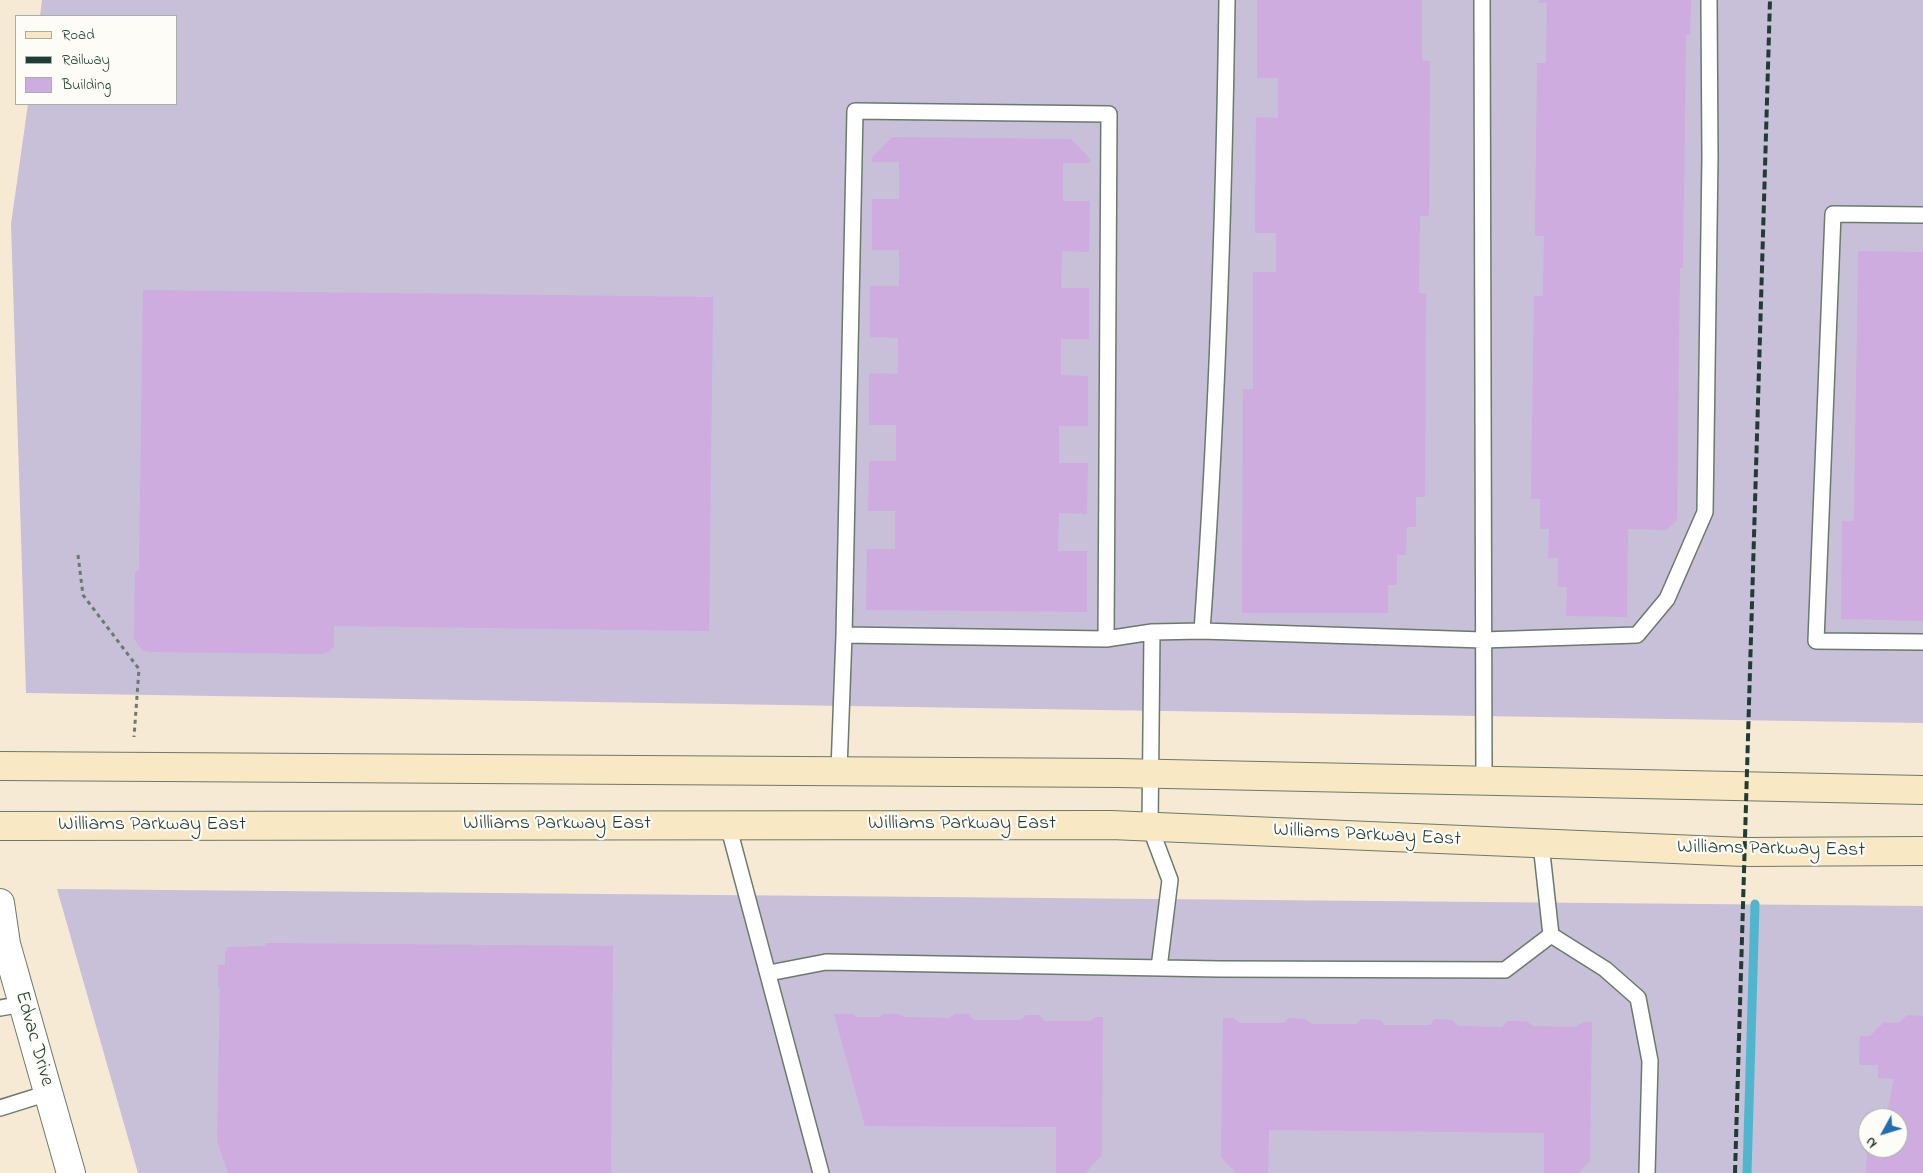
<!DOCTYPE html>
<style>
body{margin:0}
#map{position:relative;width:1923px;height:1173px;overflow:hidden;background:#f6ead4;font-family:"Indie Flower",sans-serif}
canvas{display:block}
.legend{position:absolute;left:15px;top:15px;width:162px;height:90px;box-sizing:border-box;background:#fdfcf7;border:1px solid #a4b0a9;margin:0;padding:6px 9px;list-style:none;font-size:15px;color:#1f3d34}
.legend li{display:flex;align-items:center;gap:10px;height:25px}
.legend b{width:25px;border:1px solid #a4b0a9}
.north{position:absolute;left:1858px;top:1108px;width:50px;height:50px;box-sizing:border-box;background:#fdfcf7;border:1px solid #a4b0a9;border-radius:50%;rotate:231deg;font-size:14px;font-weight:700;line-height:20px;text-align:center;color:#1f3d34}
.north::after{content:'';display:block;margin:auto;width:18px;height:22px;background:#1f6fb2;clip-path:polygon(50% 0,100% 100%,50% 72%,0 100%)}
</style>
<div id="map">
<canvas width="1923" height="1173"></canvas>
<ul class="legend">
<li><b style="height:6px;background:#f8e8c3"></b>Road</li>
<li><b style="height:6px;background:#1f3d34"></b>Railway</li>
<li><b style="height:14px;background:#ceacdf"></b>Building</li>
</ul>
<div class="north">N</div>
</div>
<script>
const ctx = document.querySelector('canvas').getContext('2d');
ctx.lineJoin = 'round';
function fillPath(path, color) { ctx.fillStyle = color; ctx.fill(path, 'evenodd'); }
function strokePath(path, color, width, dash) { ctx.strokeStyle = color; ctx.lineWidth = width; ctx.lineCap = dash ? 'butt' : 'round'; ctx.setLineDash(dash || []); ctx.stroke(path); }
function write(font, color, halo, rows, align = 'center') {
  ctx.font = font + ' "Indie Flower",sans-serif'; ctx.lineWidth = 4.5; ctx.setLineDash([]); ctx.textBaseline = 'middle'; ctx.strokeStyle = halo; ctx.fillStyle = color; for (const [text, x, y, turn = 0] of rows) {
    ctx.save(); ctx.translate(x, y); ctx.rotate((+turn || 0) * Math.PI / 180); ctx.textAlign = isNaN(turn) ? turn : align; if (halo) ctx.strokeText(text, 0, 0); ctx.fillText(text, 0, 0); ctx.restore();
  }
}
const industrial = new Path2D(`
 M42,0h1881v723l-1897,-30 -15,-469 17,-120h148v-88h-136z
 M57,889l1866,17v267h-1785zM1868,1118h30v30h-30z`);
const stream = new Path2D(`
 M1747,1173l8,-269`);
const building = new Path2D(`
 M1257,0h165v60l8,1 -1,155h-9l-1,77h7l-1,204h-9v30h-9l-1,28h-9v30h-9v28h-146l1,-224h10v-117h23v-39h-21l1,-116 22,1v-40h-21z
 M1539,0h152l-1,35h-4l-3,233h-3l-3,252 -11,10 -38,-1 -1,88 -61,-1 1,-29h-9v-29h-10l1,-29h-9v-30h-9l3,-203h9l1,-60h-9l2,-173h9l1,-60h-8z
 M892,137l179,2 19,20v4h-27v38h27l-1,51 -27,-1 -1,37h28v51h-28v36l27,1v50h-29v37h29l-1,51 -28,-1 -1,38h29v61l-221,-2 1,-61h28v-38h-27l1,-50h27v-36h-27v-52l29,1v-36l-28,-1v-51h29v-36h-27v-51h27v-37h-27v-5z
 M1858,251l65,1v369l-82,-2 1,-98h12z
 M143,290l570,7 -4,334 -375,-5v20l-5,6 -7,2 -172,-2 -8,-2 -8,-11 1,-67 4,-2z
 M266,943l347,3 -2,227h-383l-11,-32 3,-153h-2v-23h7v-12l3,-6 37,-1z
 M834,1014h18l4,3h23l5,-3h15l5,3 45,1 6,-4h14l5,6h47l5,-5h13l5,6h46l6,-4h7l-1,138 -17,18h-29v-46l-191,-1z
 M1907,1015l16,1v157h-57l1,-25h31v-30h-6v-4l-5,-1 7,-34 -16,-1v-13h-19l1,-29h10l14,-14 15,1z
 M1223,1018h10l7,5h44l5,-5 16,1 7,5h45l4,-5 18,1 6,5h45l5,-6 17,1 6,6 44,1 6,-6h18l7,5 43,1 7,-5h9l-2,139 -12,12h-34v-40l-275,-3 -1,43h-32l-15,-16z`);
const path = new Path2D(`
 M78,555l5,40 56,74 -5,68`);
const service = new Path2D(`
 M1482,0l2,781
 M1923,215l-90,-1 -17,427 107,1
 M1202,631l281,9 154,-5 30,-36 38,-87 5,-355 -1,-157
 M1106,639l3,-525 -254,-3 -11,524 262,4 46,-7
 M839,770l5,-135
 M728,825l93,348
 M1541,844l10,91 54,34 33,29 12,63 -3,112
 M1159,968l11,-88 -20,-53 2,-195 50,-1c15,-210 22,-420 25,-631
 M769,973l57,-11 393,7 286,1 46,-35
 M0,1008l23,-4
 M0,1108l48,-15`);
const minor = new Path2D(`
 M0,903l6,41 65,229`);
const secondary = new Path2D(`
 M0,766l1119,7 804,17
 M0,826l1111,-1 633,27 179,-1`);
const rail = new Path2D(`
 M1735,1173l35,-1173`);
const streetNames = [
 ["Williams Parkway East",557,825],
 ["Williams Parkway East",962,825],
 ["Williams Parkway East",152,826],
 ["Williams Parkway East",1367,836,3],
 ["Williams Parkway East",1771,850,1],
 ["Edvac Drive",33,1039,74]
];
fillPath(industrial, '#c8bfd8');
strokePath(stream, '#50b6ce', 9);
fillPath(building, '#ceacdf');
strokePath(service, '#6a7a6c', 18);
strokePath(minor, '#6a7a6c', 30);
strokePath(secondary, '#6a7a6c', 30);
strokePath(path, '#6a7a6c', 3, [4, 4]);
strokePath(service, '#fff', 15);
strokePath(minor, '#fff', 28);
strokePath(secondary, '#f8e8c3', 28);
strokePath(rail, '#1f3d34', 4, [8, 4]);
write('20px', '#1f3d34', '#fdfcf7', streetNames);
</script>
